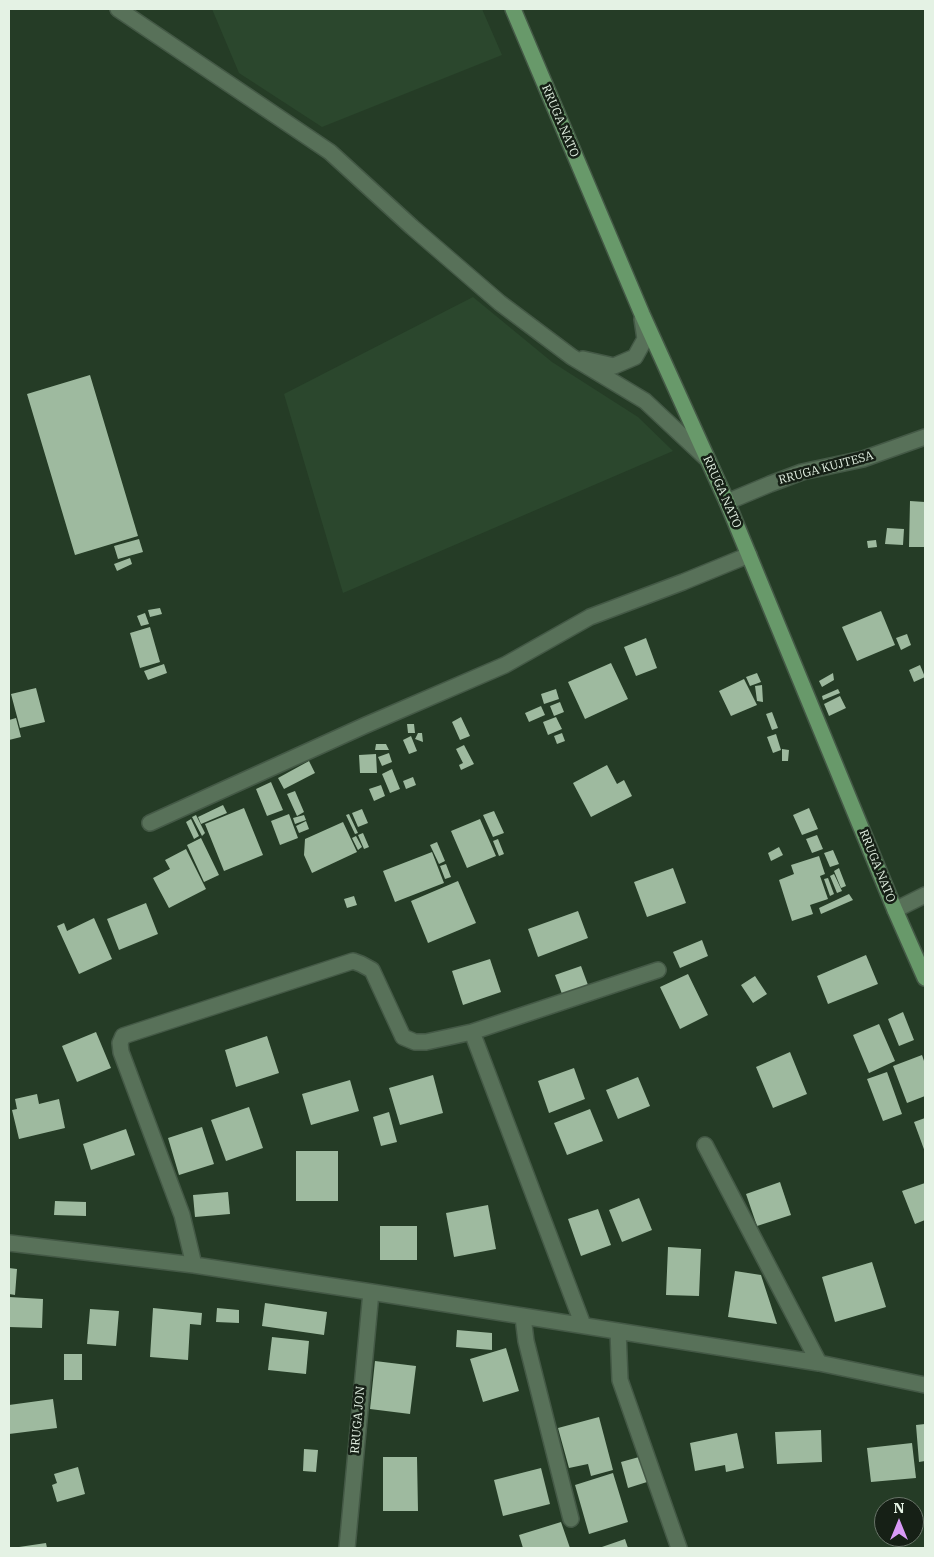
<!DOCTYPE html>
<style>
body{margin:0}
#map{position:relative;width:934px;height:1557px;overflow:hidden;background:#253c26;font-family:"IBM Plex Serif",serif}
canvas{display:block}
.frame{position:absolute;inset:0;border:10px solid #e4f2e4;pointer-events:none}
.north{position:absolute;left:874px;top:1497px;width:50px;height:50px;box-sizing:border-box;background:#162016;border:1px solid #687468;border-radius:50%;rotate:0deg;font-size:14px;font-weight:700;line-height:20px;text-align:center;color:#e4f2e4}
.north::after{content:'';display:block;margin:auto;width:18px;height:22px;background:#d99af7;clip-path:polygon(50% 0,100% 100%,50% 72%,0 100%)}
</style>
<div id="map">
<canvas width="934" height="1557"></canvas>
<div class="frame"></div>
<div class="north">N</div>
</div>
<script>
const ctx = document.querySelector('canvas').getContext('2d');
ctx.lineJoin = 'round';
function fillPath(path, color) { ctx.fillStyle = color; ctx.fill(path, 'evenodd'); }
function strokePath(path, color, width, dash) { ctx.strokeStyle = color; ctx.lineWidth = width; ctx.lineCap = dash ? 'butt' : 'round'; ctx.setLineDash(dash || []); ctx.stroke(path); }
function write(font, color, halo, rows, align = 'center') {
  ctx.font = font + ' "IBM Plex Serif",serif'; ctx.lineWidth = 5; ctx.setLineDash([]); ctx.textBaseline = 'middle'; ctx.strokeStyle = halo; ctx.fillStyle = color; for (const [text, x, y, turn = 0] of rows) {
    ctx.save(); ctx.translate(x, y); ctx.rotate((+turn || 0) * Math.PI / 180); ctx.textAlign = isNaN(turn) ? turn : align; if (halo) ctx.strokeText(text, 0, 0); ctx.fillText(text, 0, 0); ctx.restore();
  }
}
const built = new Path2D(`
 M212,9h270l20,46 -180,72 -83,-54z
 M473,297l79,65 86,55 35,34 -330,142 -59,-199z`);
const building = new Path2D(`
 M90,375l48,161 -63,19 -48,-161z
 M910,501l15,1v45h-16z
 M887,528l17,1 -1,16 -18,-1z
 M139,539l4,13 -25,7 -4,-13z
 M876,540l1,7 -9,1 -1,-7z
 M130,558l2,6 -15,7 -3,-7z
 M160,608l2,6 -12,3 -2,-7z
 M881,611l14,34 -38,16 -15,-34z
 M145,613l4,11 -8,2 -4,-10z
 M150,627l10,35 -20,6 -10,-35z
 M907,634l4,11 -10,5 -5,-12z
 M646,638l11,30 -21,8 -12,-29z
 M611,663l17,36 -43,20 -17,-37z
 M164,664l3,9 -19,7 -4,-9z
 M920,665l5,12 -11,5 -5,-12z
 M757,673l4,9 -11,4 -4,-9z
 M833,673l1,7 -12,7 -3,-6z
 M744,679l13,26 -26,11 -12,-25z
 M762,685l1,17 -6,-1 -2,-15z
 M36,688l9,34 -25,6 -9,-34z
 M556,689l3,10 -15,5 -3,-10z
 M838,689l2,4 -17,7 -1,-4z
 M840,696l6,12 -17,8 -5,-12z
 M560,702l4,10 -10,4 -4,-10z
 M541,706l4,9 -16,7 -4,-9z
 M772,712l6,16 -6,2 -6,-16z
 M461,717l9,19 -10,4 -8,-18z
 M556,717l6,12 -14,6 -5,-13z
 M16,718l5,19 -12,3v-20z
 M407,724h7l1,9h-7z
 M418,733h4l1,9 -8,-3z
 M562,733l3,8 -8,3 -3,-8z
 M776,734l5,16 -8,3 -6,-16z
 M411,736l6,15 -8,3 -6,-14z
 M376,744h10l3,6h-14z
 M464,745l10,19 -13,6 -2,-5 4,-2 -7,-14z
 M782,749l7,1 -1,11h-6z
 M389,753l3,9 -10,4 -4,-9z
 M376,754l1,19h-17l-1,-18z
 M309,761l6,12 -31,16 -6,-11z
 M607,765l10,19 7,-4 8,16 -41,21 -18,-34z
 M392,769l8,20 -10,4 -8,-19z
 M413,777l3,8 -10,4 -3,-8z
 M271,782l12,28 -16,6 -11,-27z
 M381,785l4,11 -11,5 -5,-12z
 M295,791l9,21 -7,4 -10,-22z
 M223,805l4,8 -26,11 -3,-7z
 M244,808l19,47 -39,16 -19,-47z
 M809,808l9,21 -16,6 -9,-20z
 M362,809l6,14 -10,4 -6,-14z
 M494,811l10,22 -11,4 -10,-22z
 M289,814l9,24 -18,7 -9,-24z
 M349,814l9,19 -3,1 -9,-19z
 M196,815l9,18 -3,3 -10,-19z
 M304,815l2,5 -11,4 -2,-6z
 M191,819l8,17 -5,3 -8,-17z
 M480,819l16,37 -29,12 -16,-37z
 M306,821l3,8 -10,4 -3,-7z
 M343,822l14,30 -45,21 -8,-18 1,-16z
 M363,833l6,14 -5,2 -6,-14z
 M817,835l6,14 -11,4 -6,-14z
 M356,836l6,11 -4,3 -6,-12z
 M201,838l18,37 -15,7 -17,-37z
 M498,839l6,15 -5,2 -6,-15z
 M437,842l8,19 -6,3 -9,-19z
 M779,847l4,8 -12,6 -3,-8z
 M186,849l20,40 -37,19 -16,-30 17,-9 -5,-9z
 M833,850l6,14 -9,3 -6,-14z
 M432,852l12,31 -49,19 -12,-31z
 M819,856l6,18 -5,2 8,23 -18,6 3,9 -21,7 -13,-41 15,-6 -3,-9z
 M446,864l5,13 -6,2 -5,-13z
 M673,868l13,35 -39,14 -13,-35z
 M839,868l7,18 -5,2 -7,-17z
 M834,874l8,17 -5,2 -7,-17z
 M828,878l6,16 -4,2 -6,-17z
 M458,881l18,42 -48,20 -17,-42z
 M849,894l4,6 -32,14 -2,-6z
 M354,896l3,9 -10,3 -3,-9z
 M146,903l12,31 -39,16 -12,-31z
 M578,911l10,27 -50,19 -10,-28z
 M94,918l18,41 -33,15 -22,-48 7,-3 3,8z
 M702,940l6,16 -28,12 -7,-16z
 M866,955l12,29 -50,20 -11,-28z
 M490,959l11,33 -38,13 -11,-34z
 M581,966l7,19 -26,9 -7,-19z
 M688,974l20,41 -28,14 -20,-42z
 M755,976l12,18 -14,9 -12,-18z
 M903,1012l11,28 -15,6 -11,-27z
 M879,1024l16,37 -26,12 -16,-38z
 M96,1032l15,36 -34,14 -15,-36z
 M267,1036l12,37 -43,14 -11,-37z
 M790,1052l17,42 -34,14 -17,-41z
 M922,1055l3,9v32l-18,7 -14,-37z
 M574,1068l11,31 -36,14 -11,-32z
 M887,1072l15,42 -19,7 -16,-42z
 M433,1075l10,38 -43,12 -11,-37z
 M638,1077l12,29 -32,13 -12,-29z
 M350,1080l9,31 -48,14 -9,-31z
 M37,1094l2,10 20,-5 6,29 -46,11 -7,-29 5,-1 -2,-10z
 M249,1107l14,41 -37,13 -15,-41z
 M590,1109l13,32 -36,14 -13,-32z
 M389,1112l8,30 -16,4 -8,-29z
 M925,1118v34l-11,-30z
 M202,1127l12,37 -35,11 -11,-37z
 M126,1129l9,26 -44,15 -8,-26z
 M296,1151h42v50h-42z
 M780,1182l11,33 -34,11 -11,-32z
 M925,1183v37l-10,4 -13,-33z
 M228,1192l2,22 -35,3 -2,-22z
 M639,1198l13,32 -30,12 -13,-32z
 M55,1201l31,1v14l-32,-1z
 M488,1205l8,44 -42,8 -8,-44z
 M598,1209l13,36 -30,11 -13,-37z
 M380,1226h37v34h-37z
 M668,1247l33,2 -2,47 -33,-1z
 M872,1262l14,45 -51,15 -13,-45z
 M9,1268l8,1 -2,26 -6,-1z
 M735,1271l26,4 16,49 -49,-7z
 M9,1297l34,2 -1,29 -33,-1z
 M265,1303l62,9 -3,23 -62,-9z
 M153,1308l49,5 -1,12 -11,-1 -2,36 -38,-3z
 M217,1308l22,2v13l-23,-1z
 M90,1309l29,2 -3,35 -29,-2z
 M457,1330l35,3v17l-36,-3z
 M272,1337l37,4 -3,33 -38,-4z
 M506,1348l13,43 -36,11 -13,-43z
 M64,1354h18v26h-18z
 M375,1361l41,5 -6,48 -40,-5z
 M53,1399l4,29 -48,6v-29z
 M599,1417l14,53 -22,6 -3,-12 -19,4 -11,-40z
 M925,1424v37l-6,1 -3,-37z
 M821,1430l1,32 -45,2 -2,-32z
 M737,1433l7,35 -18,4 -1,-7 -30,6 -5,-28z
 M912,1443l4,35 -45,4 -4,-34z
 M304,1449l14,1 -2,22 -13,-1z
 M383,1457h34l1,54h-35z
 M639,1457l8,25 -19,6 -7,-26z
 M78,1467l7,27 -28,8 -5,-17 5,-2 -3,-9z
 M541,1468l9,36 -47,12 -9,-36z
 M613,1473l15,49 -39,12 -14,-49z
 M561,1522l9,26h-47l-4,-13z
 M625,1539l3,9h-29z
 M46,1543l1,5h-28v-1z`);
const minor = new Path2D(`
 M118,9l212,143 82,75 88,76 72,54 73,44 62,58
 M583,359l31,7 21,-9 10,-18 -3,-20
 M727,502l43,-18 32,-12 61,-13 62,-22
 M150,823l216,-98 139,-60 85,-48 93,-35 66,-27
 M895,910l30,-15
 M472,1032l111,293
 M705,1145l114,218
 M9,1243l185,22 177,27 448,71 106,22
 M194,1265l-12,-50 -61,-163 -1,-9 3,-7 230,-75 8,3 11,6 31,67 12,5h11l46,-10 186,-62
 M523,1317l3,24 45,178
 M618,1331l2,49 59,168
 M347,1548l24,-256`);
const major = new Path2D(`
 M513,9l129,305 85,188 168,408 30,68`);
const streetNames = [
 ["RRUGA NATO",560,121,67],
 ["RRUGA KUJTESA",826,468,-15],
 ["RRUGA NATO",722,492,66],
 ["RRUGA NATO",877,866,68],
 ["RRUGA JON",358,1420,-85]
];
fillPath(built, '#2b472d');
fillPath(building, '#9eba9f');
strokePath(minor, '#445946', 18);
strokePath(major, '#445946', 18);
strokePath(minor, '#587159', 15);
strokePath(major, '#68996a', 15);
write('12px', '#e4f2e4', '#162016', streetNames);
</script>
